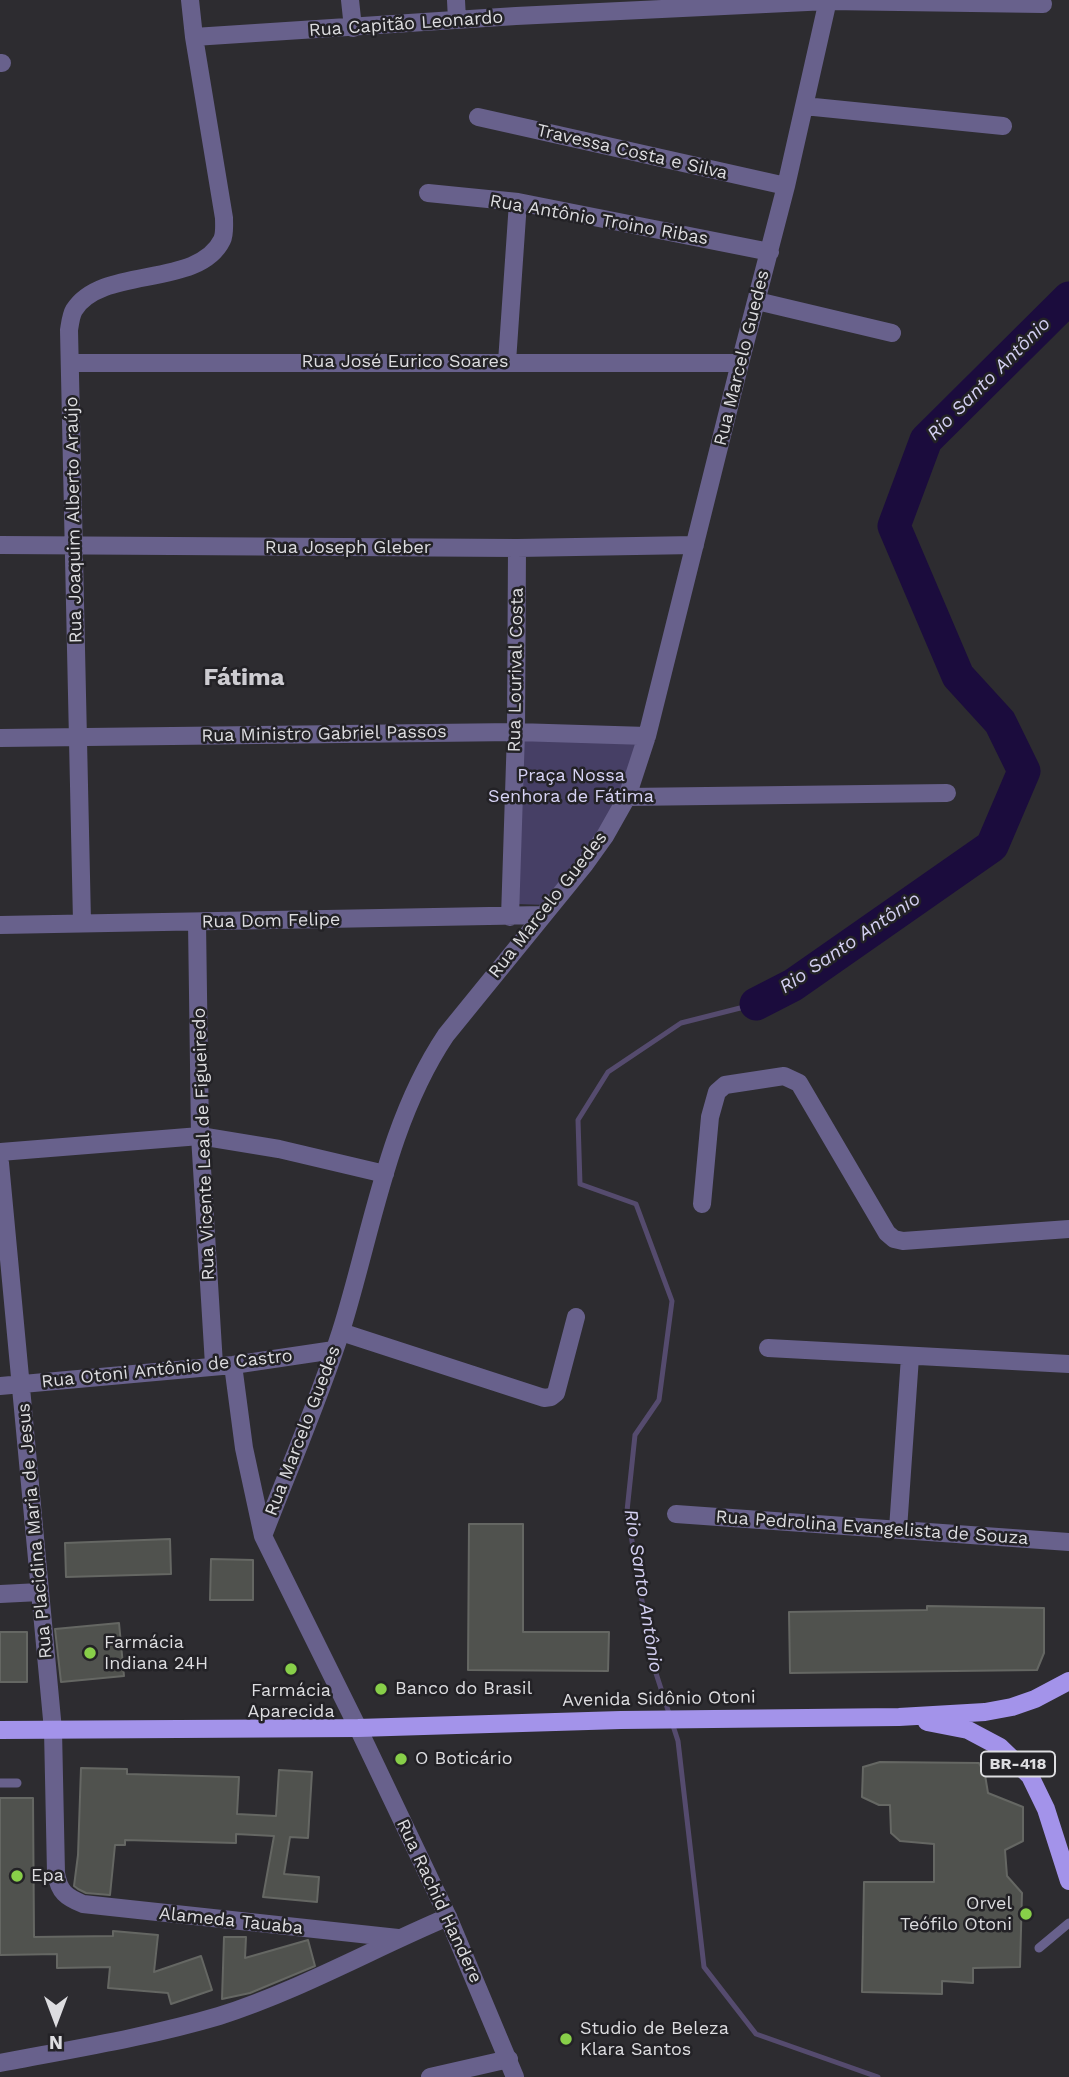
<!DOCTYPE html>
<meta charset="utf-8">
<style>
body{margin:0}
#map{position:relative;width:1069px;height:2077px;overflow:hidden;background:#2d2c30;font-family:"Work Sans",sans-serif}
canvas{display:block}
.north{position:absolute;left:21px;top:1986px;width:70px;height:70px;-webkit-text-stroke:5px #232226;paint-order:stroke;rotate:180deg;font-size:19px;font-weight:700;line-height:28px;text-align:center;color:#dddde0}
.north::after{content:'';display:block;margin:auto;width:24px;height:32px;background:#dddde0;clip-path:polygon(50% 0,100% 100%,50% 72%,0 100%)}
</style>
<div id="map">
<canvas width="1069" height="2077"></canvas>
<div class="north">N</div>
</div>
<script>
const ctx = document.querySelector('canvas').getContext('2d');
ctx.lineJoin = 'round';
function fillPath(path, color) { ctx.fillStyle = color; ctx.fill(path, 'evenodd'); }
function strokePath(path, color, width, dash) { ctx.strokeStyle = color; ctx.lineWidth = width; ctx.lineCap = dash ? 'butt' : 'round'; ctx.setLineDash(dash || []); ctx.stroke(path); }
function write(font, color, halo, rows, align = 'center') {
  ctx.font = font + ' "Work Sans",sans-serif'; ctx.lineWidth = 5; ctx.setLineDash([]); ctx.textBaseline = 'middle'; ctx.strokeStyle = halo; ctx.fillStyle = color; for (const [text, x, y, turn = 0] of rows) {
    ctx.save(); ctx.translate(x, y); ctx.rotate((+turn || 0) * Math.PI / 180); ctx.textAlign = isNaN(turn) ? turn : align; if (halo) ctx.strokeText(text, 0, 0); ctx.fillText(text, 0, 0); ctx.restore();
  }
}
const green = new Path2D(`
 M520,735l119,3 -16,61 -76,106 -30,-1z`);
const stream = new Path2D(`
 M756,1004l-75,19 -73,49 -30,48 2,64 56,20 36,97 -13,99 -24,35 -8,76 25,150 26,80 26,226 52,67 122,43`);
const river = new Path2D(`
 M756,1004l37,-19 199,-139 32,-75 -24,-49 -42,-46 -64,-150 32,-86 143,-142`);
const building = new Path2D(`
 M469,1524h54v108h86l-1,39 -140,-1z
 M170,1539l1,35 -105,3 -1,-34z
 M211,1559l42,1v40h-43z
 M927,1606l117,2v45l-7,17 -247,3 -1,-61 138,-2z
 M119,1623l5,53 -63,6 -6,-53z
 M0,1632h27v50h-27z
 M880,1762l99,1 6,12 3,18 35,14v34l-18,9 2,26 15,17 -2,74 -47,1v15l-31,-2v13l-80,-2 2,-110h70v-38l-34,-3 -9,-8 -1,-28h-11l-17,-8 1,-30z
 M81,1768l46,1v5l112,3 -2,37 39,2 3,-46 33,2 -4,66 -18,-1 -6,37 35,3 -2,25 -54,-5 11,-61 -38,-2v9l-111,-3v5h-10l-5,50 -24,-2 -8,-4 -4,-3 4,-31z
 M0,1798h33l1,139 79,-1v-5l45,4 -4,37 47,-16 11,34 -41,14 -3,-11 -60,-5 2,-21 -53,1v-14l-57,1z
 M224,1937h22l-1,21 63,-18 7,26 -65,27 -28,6z`);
const service = new Path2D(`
 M0,1783h17
 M1039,1948l30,-25`);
const minor = new Path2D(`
 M350,0l3,28
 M456,0l1,20
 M194,37l322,-21 312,-15 215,3
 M0,63h2
 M804,106l199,20
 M478,117l308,69
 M428,193l90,9 252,50
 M757,301l135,32
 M507,362l11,-160
 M70,363h670
 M0,545l517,3 178,-3
 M0,738l516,-6 131,4
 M627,797l320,-4
 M510,917l6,-185 1,-184
 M82,922l-13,-592c1,-6 2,-15 5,-20 28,-45 124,-21 148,-70 3,-6 2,-15 2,-22l-30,-181 -4,-37
 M197,922l3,214 14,229
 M0,925l543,-10
 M0,1152l200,-16 79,13 106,25
 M0,1163l53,567 3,143c3,19 10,24 27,31l315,34
 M702,1204l8,-87 7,-25 8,-7 59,-9 15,7 88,150 7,6 9,2 166,-12
 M341,1332l203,66 7,-1 5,-4 20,-76
 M768,1348l301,16
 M233,1365l11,83 19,88
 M0,1386l233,-21 101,-15
 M676,1514l393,28
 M898,1529l12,-172
 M0,1594l40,-2
 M358,1728l-95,-192c26,-68 56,-136 78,-205 31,-99 46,-208 105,-296l139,-171 20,-28 22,-39 20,-61 93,-373 46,-177 42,-186
 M0,2063c73,-14 148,-26 219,-47 79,-25 153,-67 229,-99
 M430,2077l79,-18`);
const tertiary = new Path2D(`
 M358,1728l90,189 67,160`);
const primary = new Path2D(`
 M927,1722l41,8 32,17 30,29 16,33 23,72
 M0,1730l358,-2 263,-8 278,-3 86,-5 27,-5 23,-8 34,-18`);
const markers = [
 [90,1653,7,"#88cf49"],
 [291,1669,7,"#88cf49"],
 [381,1689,7,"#88cf49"],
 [401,1759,7,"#88cf49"],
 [17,1876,7,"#88cf49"],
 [1026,1914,7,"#88cf49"],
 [566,2039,7,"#88cf49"]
];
const shields = [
 [1018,1764,74]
];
const shieldNames = [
 ["BR-418",1018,1764]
];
const streetNames = [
 ["Rua Capitão Leonardo",406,24,-4],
 ["Travessa Costa e Silva",632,152,13],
 ["Rua Antônio Troino Ribas",599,220,10],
 ["Rua Marcelo Guedes",742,358,-76],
 ["Rua José Eurico Soares",405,362],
 ["Rua Joaquim Alberto Araújo",74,520,-91],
 ["Rua Joseph Gleber",348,548],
 ["Rua Lourival Costa",516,670,-89],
 ["Rua Ministro Gabriel Passos",324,734,-1],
 ["Rua Marcelo Guedes",548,905,-52],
 ["Rua Dom Felipe",271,921,-1],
 ["Rua Vicente Leal de Figueiredo",204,1144,-92],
 ["Rua Otoni Antônio de Castro",167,1369,-6],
 ["Rua Marcelo Guedes",303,1431,-69],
 ["Rua Pedrolina Evangelista de Souza",872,1528,4],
 ["Rua Placidina Maria de Jesus",35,1531,-95],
 ["Avenida Sidônio Otoni",659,1699,-1],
 ["Rua Rachid Handere",439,1901,65],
 ["Alameda Tauaba",231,1921,6]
];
const parkNames = [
 ["Praça Nossa",571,776],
 ["Senhora de Fátima",571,797]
];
const poiNames = [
 ["Farmácia",104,1643],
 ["Indiana 24H",104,1664],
 ["Banco do Brasil",395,1689],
 ["Farmácia",291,1691,"center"],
 ["Aparecida",291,1712,"center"],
 ["O Boticário",415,1759],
 ["Epa",31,1876],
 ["Orvel",1012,1904,"right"],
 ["Teófilo Otoni",1012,1925,"right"],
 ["Studio de Beleza",580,2029],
 ["Klara Santos",580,2050]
];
const waterNames = [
 ["Rio Santo Antônio",989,379,-45],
 ["Rio Santo Antônio",850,943,-34],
 ["Rio Santo Antônio",643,1591,81]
];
const districtNames = [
 ["Fátima",244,678]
];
fillPath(green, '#463f65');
strokePath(stream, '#554b6e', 5);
strokePath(river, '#1b0c3d', 33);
fillPath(building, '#50524e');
strokePath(building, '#656763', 2);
strokePath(service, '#68618c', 9);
strokePath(minor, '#68618c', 18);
strokePath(tertiary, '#68618c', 18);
strokePath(primary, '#a393ea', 18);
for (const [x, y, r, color] of markers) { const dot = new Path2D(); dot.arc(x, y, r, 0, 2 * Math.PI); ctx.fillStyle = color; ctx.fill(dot); strokePath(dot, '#232226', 2.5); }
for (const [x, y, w] of shields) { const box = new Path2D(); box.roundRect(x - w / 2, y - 12.5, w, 25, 5); ctx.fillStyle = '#232226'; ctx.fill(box); strokePath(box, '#dddde0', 2); }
write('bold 16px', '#dddde0', null, shieldNames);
write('18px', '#dddde0', '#232226', streetNames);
write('18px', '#d7d3f5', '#232226', parkNames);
write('18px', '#dddde0', '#232226', poiNames, 'left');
write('italic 19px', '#d3cff1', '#232226', waterNames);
write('bold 24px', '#cdccd1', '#232226', districtNames);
</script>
